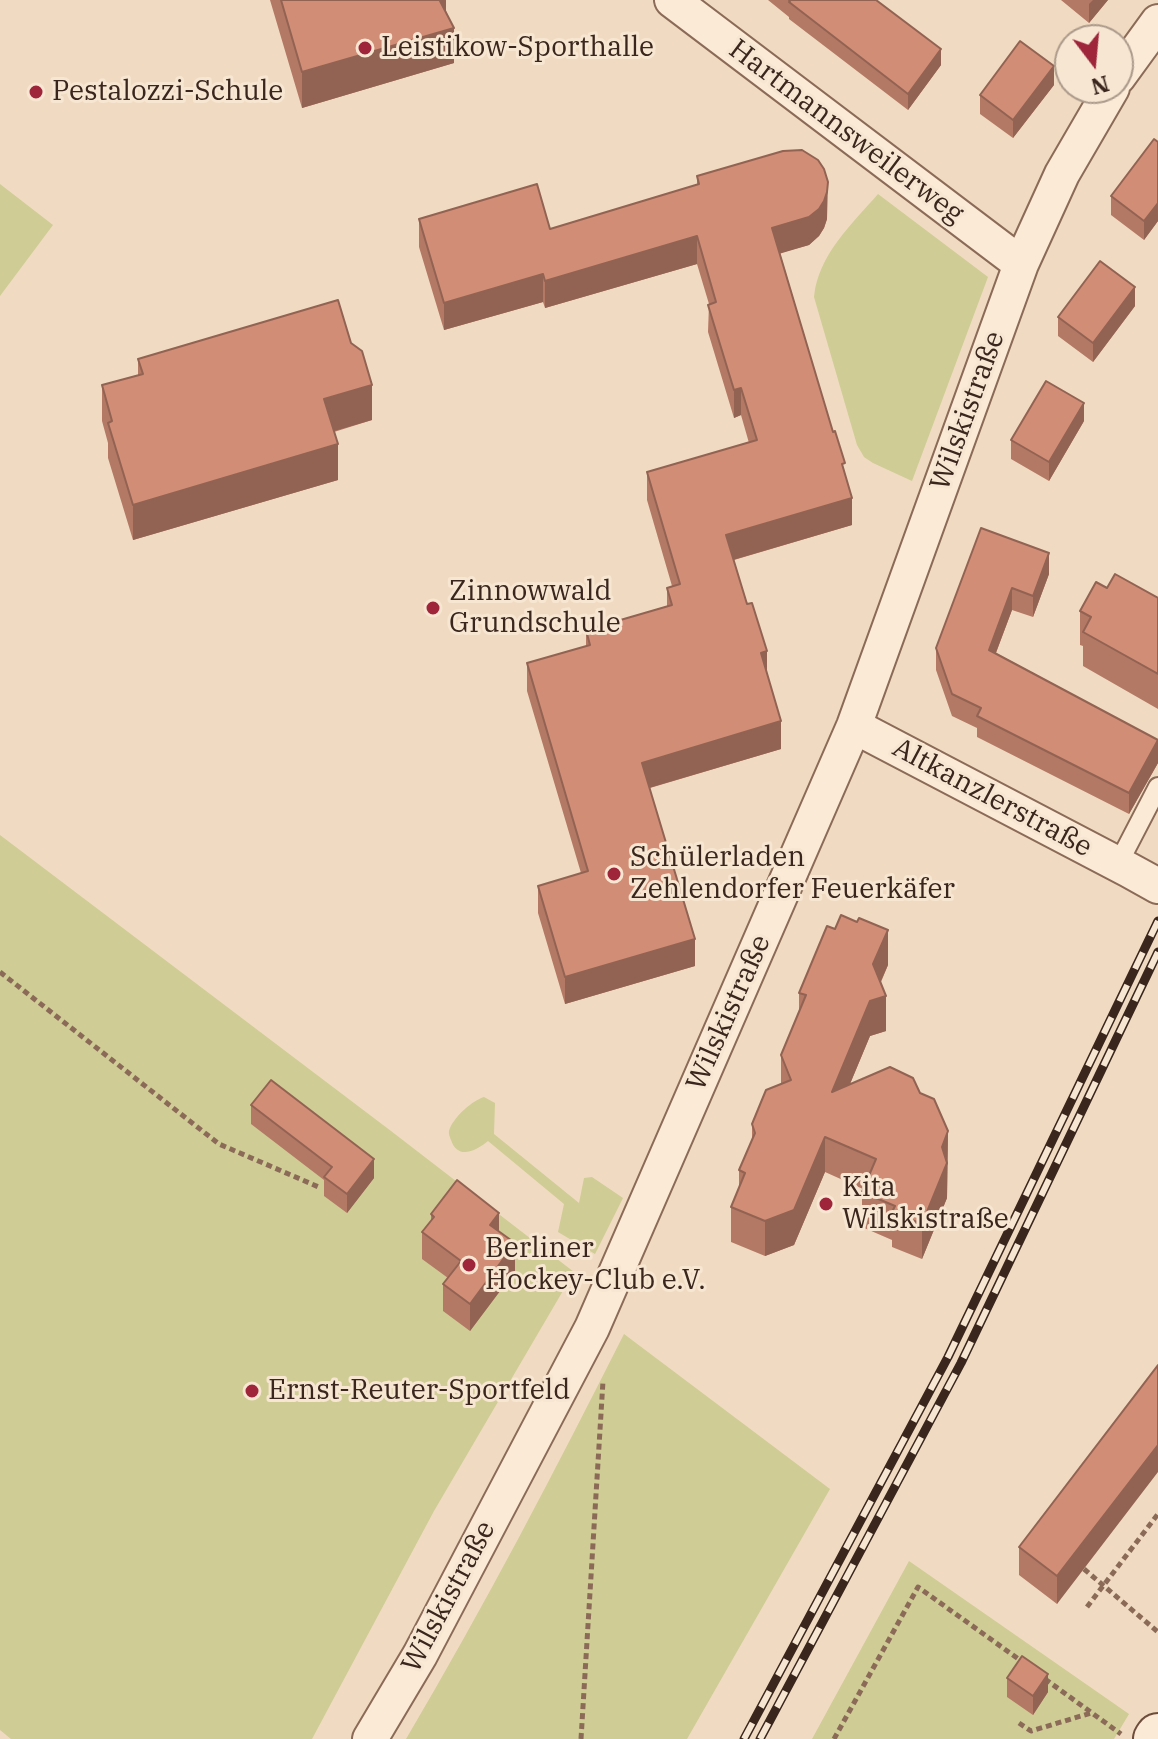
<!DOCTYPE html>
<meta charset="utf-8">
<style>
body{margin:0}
#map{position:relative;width:1158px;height:1739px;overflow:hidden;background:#f0dbc2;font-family:"IBM Plex Serif",serif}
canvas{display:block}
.north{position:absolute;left:1054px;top:24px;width:80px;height:80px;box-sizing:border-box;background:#f7e6d2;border:2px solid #ab998a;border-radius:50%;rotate:164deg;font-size:22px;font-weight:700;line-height:32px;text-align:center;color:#3a261d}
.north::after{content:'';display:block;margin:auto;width:28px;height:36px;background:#9e253a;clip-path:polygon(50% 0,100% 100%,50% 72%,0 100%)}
</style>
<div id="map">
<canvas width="1158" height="1739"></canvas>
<div class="north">N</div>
</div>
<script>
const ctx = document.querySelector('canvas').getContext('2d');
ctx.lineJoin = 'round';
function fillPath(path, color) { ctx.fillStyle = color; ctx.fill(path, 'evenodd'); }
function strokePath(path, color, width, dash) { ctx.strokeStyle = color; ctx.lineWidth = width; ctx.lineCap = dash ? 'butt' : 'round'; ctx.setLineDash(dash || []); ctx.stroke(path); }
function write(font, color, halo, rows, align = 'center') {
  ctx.font = font + ' "IBM Plex Serif",serif'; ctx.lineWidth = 6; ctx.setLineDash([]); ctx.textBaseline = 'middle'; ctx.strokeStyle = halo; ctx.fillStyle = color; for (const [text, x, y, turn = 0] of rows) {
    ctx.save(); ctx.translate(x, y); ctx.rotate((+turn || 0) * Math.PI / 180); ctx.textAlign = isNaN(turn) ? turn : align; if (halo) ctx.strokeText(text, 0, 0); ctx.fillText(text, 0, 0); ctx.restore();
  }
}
const green = new Path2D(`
 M0,184l53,41 -53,71z
 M878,194l110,83 -76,204 -39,-18 -9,-6 -7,-12 -43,-148c4,-42 38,-73 64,-103z
 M0,835l391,296 183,141 -140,239 -122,228h-301l-11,-9z
 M484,1097l11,6 -1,31 85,69 5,-25 8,-1 31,21 -28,56 -37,-22 6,-28 -76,-63c-11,9 -30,20 -37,-1 -2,-5 -3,-8 -1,-12 6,-13 22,-27 34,-31z
 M624,1334l206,155 -143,250h-281c78,-132 149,-268 218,-405z
 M909,1561l220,153 -15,25h-302z`);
const path = new Path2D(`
 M0,972l219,172 102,44
 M1084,1569l74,63
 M1087,1607l71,-93
 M1045,1679l76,55
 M1019,1723l12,8 60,-18
 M581,1739l22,-358
 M834,1739l84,-152 106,76`);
const service = new Path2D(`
 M1118,864l40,-77`);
const minor = new Path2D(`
 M672,0l349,264
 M1118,77l40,-55
 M854,726l275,144 29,16
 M370,1739l50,-84 172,-327 262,-602 167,-462 41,-90 50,-86`);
const secondary = new Path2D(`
 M1156,1739l2,-3`);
const rail = new Path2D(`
 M744,1739l204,-382 210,-436
 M760,1739l201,-376 197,-411`);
const wall = new Path2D(`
 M270,0h176v11l8,52 -152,45z
 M768,0h108l65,65 -33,45 -119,-91v-2z
 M1061,0h47l-19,23z
 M1054,85l-41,53 -33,-24v-19z
 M1158,142v79l-14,19 -33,-25v-19z
 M697,176l130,43 -3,9 -5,8 -10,9 -29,8 65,220 7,52 -118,35 33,112 14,77 -131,39 45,178 -130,38 -27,-91v-27l43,-13 -54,-182v-28l59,-17v-16l81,-24v-18l5,-2 -25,-86v-28l102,-29 -8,-28 -7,3 -26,-86 1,-28 -12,-40 -152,44 -2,-6 -99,28 -25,-83v-28l131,10 147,-44z
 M1135,306l-42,56 -35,-26v-19z
 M351,343l21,77 -38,12 4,48 -205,60 -25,-82v-15l-6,-22v-36l36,-10v-16z
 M1084,421l-35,60 -38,-22v-19z
 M981,528l68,46 -16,43 -21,-7 -16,43 162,87v23l-29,51 -152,-77v-9l-25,-12 -16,-46v-22z
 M1107,588l51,10v111l-75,-43v-20l-3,-1v-34z
 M888,965l-7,17 5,49 -16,5 -20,48 70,9 28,38 -1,67 -25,61 -30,-12v-7l-30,-13v-35l1,-3 -38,-17 -31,73 -29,11 -34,-14v-35l8,-20v-17l13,-29v-17l29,-40v-29l18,-43v-19z
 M251,1105l123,73 -27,35 -23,-17v-16l-73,-56z
 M431,1214l68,17 16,40 -45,60 -27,-20v-27l5,-6 -26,-19v-27l9,-11z
 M1158,1365l-101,239 -38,-29v-28z
 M1007,1678l41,14 -15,23 -26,-18z`);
const shadedWall = new Path2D(`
 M446,0v30l8,-2v35l-152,45v-36l138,-71z
 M1093,0h15l-19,23v-19z
 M941,49v16l-33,45v-16z
 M1054,66v19l-41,53v-18z
 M828,182l-1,37 -3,9 -5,8 -10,9 -37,11v-28z
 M1158,203v18l-14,19v-19z
 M697,236v28l-152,44v-27z
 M543,274v28l-99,28v-27z
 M1135,287v19l-42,56v-19z
 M372,385v35l-48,14v-35z
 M741,388v27l-7,3v-28z
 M1084,403v18l-35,60v-19z
 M338,444v36l-205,60v-35z
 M852,498v27l-126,37v-27z
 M1049,553v21l-16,43v-21z
 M1012,588v22l-23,61v-21z
 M767,651v27l-6,-25z
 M781,721v28l-139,41v-27z
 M1158,741v22l-29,51v-21z
 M888,930v35l-15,34v-35z
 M695,939v27l-130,38v-27z
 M886,996v35l-16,5 -38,91v-35l38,-91z
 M948,1131l-1,67 -25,61v-35l20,-77z
 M825,1137v35l-31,73 -29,11v-35z
 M374,1159v19l-27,35v-19z
 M499,1213v27l-9,-15z
 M515,1243v28l-45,60v-27z
 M1158,1445v27l-101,132v-28z
 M1048,1674v18l-15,23v-19z`);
const building = new Path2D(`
 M281,0h163l-4,1 14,27 -152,44z
 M789,0h87l65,49 -33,45 -119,-92 1,-1z
 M1020,41l34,25 -41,54 -33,-25z
 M1154,139l4,3v61l-14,18 -33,-25z
 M802,150l16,10 6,9 4,13 -1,10 -3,9 -5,8 -10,8 -37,11 61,204 2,-1 10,32 -3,1 10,34 -126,37 21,69 5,-1 15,48 -6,2 20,68 -139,42 53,176 -130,38 -27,-91 50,-15 -61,-208 63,-18 -4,-15 86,-25 -5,-17 13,-4 -33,-112 110,-32 -16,-52 -7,2 -26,-85 8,-3 -19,-66 -152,45 -2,-7 -99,29 -25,-84 118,-35 13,45 149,-45 -2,-8 86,-25z
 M1100,261l35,26 -42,56 -35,-26z
 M338,300l13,43 11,8 10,34 -48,14 14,45 -205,61 -25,-82 4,-2 -10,-36 41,-11 -5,-15z
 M1046,381l38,22 -35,59 -38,-22z
 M981,528l68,25 -16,43 -21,-8 -23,62 169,90 -29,53 -152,-77 4,-8 -29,-14 -16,-46z
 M1115,574l43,24v76l-75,-42 8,-15 -11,-6 16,-29 11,6z
 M841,915l16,7 2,-4 29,12 -15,34 13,32 -16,5 -38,91 58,-25 23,11 7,15 14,6 14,32 -6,16 5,16 -25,61 -30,-12 3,-6 -33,-14 14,-33 -51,-22 -31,73 -29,11 -34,-14 14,-34 -6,-3 16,-37 -3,-9 14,-34 25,-10 -10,-25 25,-60 -7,-2 28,-67 8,3z
 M271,1080l103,79 -27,35 -23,-17 8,-10 -81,-62z
 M457,1180l42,33 -9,12 25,18 -45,61 -27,-20 18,-23 -39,-29 12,-15 -3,-3z
 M1158,1365v80l-101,131 -38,-29z
 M1022,1656l26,18 -15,22 -26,-18z`);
const markers = [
 [365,48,8,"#9e253a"],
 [36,92,8,"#9e253a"],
 [433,608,8,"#9e253a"],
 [614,874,8,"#9e253a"],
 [826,1204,8,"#9e253a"],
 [469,1265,8,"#9e253a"],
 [252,1391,8,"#9e253a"]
];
const poiNames = [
 ["Leistikow-Sporthalle",381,48],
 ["Pestalozzi-Schule",52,92],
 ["Zinnowwald",449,592],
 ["Grundschule",449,624],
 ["Schülerladen",630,858],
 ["Zehlendorfer Feuerkäfer",630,890],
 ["Kita",842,1188],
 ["Wilskistraße",842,1220],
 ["Berliner",485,1249],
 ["Hockey-Club e.V.",485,1281],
 ["Ernst-Reuter-Sportfeld",268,1391]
];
const streetNames = [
 ["Hartmannsweilerweg",846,132,37],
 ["Wilskistraße",968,411,-70],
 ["Altkanzlerstraße",992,798,28],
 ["Wilskistraße",729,1013,-66],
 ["Wilskistraße",449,1597,-62]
];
fillPath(green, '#cfcc95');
strokePath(service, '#8b6b58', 22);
strokePath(minor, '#8b6b58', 38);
strokePath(secondary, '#6d4c3b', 48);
strokePath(path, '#8b6b58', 5, [6, 4]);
strokePath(service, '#fbead6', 18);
strokePath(minor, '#fbead6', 34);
strokePath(secondary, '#fbead6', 44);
strokePath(rail, '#3a261d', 9);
strokePath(rail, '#f7e6d2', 6, [18]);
fillPath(wall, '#b47965');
fillPath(shadedWall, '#926353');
fillPath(building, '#d18d76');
strokePath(building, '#926353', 2);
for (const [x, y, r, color] of markers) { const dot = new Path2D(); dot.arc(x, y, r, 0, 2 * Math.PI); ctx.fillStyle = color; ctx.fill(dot); strokePath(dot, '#f7e6d2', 3); }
write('28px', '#3a261d', '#f7e6d2', poiNames, 'left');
write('28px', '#3a261d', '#f7e6d2', streetNames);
</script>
